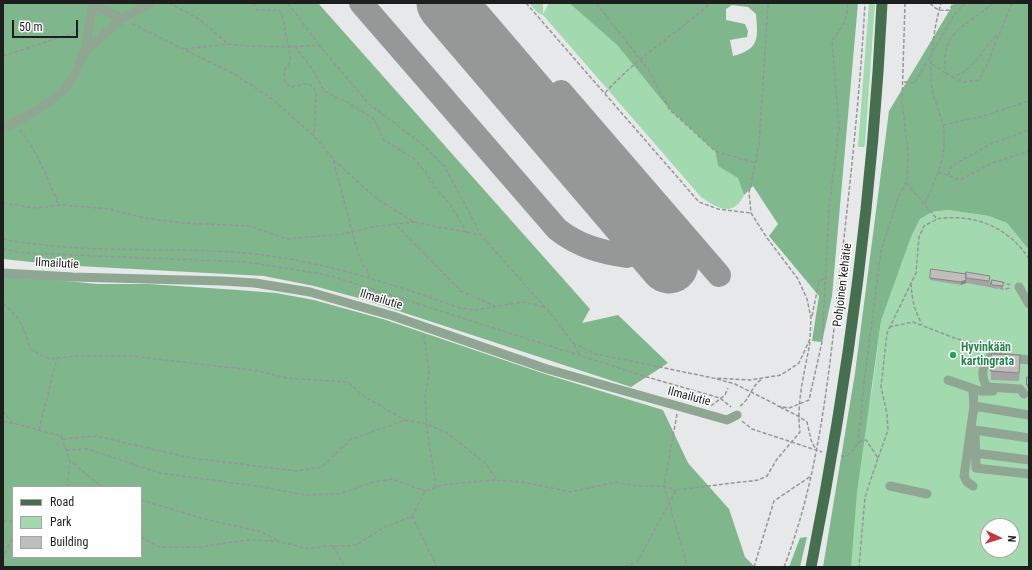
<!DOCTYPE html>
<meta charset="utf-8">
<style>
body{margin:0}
#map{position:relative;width:1032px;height:570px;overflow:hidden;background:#e6e8e9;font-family:"Roboto Condensed",sans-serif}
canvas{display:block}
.frame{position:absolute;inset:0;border:4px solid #1d1e1e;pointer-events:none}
.legend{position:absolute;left:12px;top:486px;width:130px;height:72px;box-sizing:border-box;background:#fff;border:1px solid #a5a5a5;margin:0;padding:5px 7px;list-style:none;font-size:12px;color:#1d1e1e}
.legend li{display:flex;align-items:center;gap:8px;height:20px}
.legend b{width:20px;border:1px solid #a5a5a5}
.north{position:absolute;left:980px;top:518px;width:40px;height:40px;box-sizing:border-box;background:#fff;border:1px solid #a5a5a5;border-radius:50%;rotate:94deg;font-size:11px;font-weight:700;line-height:16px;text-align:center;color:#1d1e1e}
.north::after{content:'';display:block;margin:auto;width:14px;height:18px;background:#c8383f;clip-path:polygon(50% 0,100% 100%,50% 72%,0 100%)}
.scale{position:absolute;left:12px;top:20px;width:66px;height:18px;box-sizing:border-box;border:2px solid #1d1e1e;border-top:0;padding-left:5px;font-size:12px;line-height:14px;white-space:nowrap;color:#1d1e1e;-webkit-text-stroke:3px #fff;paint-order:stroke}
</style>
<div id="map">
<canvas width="1032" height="570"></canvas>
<div class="frame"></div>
<ul class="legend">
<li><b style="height:5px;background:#456f4e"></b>Road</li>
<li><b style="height:11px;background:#a2d9ae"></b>Park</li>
<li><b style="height:11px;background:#c0bdbd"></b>Building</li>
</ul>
<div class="north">N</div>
<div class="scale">50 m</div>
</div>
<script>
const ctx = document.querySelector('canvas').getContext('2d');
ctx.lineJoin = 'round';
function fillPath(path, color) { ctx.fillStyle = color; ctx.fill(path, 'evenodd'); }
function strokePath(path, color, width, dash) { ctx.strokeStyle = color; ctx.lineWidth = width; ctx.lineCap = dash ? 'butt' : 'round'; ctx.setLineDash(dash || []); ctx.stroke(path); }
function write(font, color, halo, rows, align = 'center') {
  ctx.font = font + ' "Roboto Condensed",sans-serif'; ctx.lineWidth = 3; ctx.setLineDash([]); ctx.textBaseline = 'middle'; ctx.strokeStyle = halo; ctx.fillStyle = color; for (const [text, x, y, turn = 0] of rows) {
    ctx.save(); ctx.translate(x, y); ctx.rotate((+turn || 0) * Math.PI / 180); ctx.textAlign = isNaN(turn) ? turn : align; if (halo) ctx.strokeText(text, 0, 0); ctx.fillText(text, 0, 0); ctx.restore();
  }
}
const green = new Path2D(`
 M529,3h14v11l6,-11h20l48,42 52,64 46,42 3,15 21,12 5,17c-11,23 -27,13 -43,2l-158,-182 -5,-2z
 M869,3h6l-10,141 -1,3h-6z
 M948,210l41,6 18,7 22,27v317h-192l35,-177 9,-69 30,-84 9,-18 12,-7zM988,526h24v24h-24z`);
const forest = new Path2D(`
 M3,3h315l272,306 -8,14 36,-8 50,48 -37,24 -269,-88 -48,-13 -50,-10 -205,-11 -56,-6z
 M569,3h289l-26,293 -10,46 -10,-1 7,-45 -50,-60 9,-12 -25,-38 -9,9 -6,-17 -20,-12 -3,-15 -46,-42 -52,-64zM732,5l16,2 8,7c2,24 4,35 -23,42l-3,-16 17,-3 1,-6 -3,-7 -19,-4v-11z
 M954,3h75v247l-22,-27 -18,-7 -41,-6 -16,2 -12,7 -9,18 -30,84 -24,171 -6,75h-28l32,-194 34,-262z
 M3,275l94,9h52l89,6 38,3 38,7 72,20 159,54 118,36 25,53 41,46 16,48 10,10h-752zM13,487h128v70h-128z
 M807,537l-7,30h-11l11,-29z`);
const taxiway = new Path2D(`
 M361,3l196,226c21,17 44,23 70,27l21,-16
 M561,92l158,183`);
const runway = new Path2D(`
 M446,3l223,261`);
const path = new Path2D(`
 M169,3l30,16 29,25 19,2 42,1 30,-2 50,59 53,40 23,23 36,68 70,79 22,29 23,11 20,4 97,20 37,2 31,-5 18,-12 11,-24 1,-21 -4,-19 -9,-20 -31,-41 -16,-25 -2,-21 10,-47 9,-142
 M253,3l4,7h22l4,8 7,37v7l-6,9 1,12 7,4 16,-4 5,4 3,6 -2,43
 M288,3l31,42
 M526,3l173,199 19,7 33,4
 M596,3l52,66 21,40 46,42 40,12
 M905,3l-3,99 6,50 -1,32 30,35c36,-6 72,8 92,40
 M930,3c6,7 10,8 19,7l3,-4v-3
 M993,3c-26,23 -54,28 -47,70l5,3c23,-2 32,-30 48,-43
 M132,24l102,50 37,24 43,38 19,23 24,91 6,15 4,4 2,8
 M295,46l18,24 11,21 25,12 25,16 10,21 30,19 11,12 9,15 16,18 17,29
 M185,49l43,-5
 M3,56l76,-25
 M932,64l16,11
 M952,77l12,5 15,-2 6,-11 27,-66
 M904,82l11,1 39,-68 11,-12
 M605,93c31,-35 71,-59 106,-90
 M943,125l36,-8 50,-16
 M20,130c18,23 28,49 39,76
 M334,160l43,39 37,23 67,13
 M938,172l22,8 32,-17 37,-12
 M948,175l3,-9 40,-22 38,-14
 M3,203l32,5 28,-3 47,4 34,9 39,5 66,3 38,13 56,-5 29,-7 42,-5
 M925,203c9,-20 19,-40 19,-61 1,-18 -6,-32 -11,-48 -6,-24 1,-67 8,-91
 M397,226l64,65 36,16
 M3,239c75,15 154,8 230,13 82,6 150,29 227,56l15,2 48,-8 20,5
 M3,249l21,4 222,9 82,13 319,102 73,21 11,9
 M1001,282l10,3
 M911,283c1,16 3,27 11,41
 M988,286l15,3 8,-1
 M990,286l1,-5
 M3,303c18,17 21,22 27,46l19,10 29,-3h53l128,15 28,7 61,4 17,15 40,23
 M812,316l7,-34 8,-5
 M889,327l24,-5 44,17 35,8
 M424,335l5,38 -4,23 2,33 9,58
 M574,345l6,10
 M717,379l18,5 42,21
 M711,406l14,-11 3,-7
 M740,406c9,-5 11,-20 22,-27
 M777,406l12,2 20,-8 13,-58 7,-133 10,-82 -7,-86c7,-10 18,-25 15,-38
 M780,407l18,9 9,6 4,18 5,10
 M3,411l9,12 49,13 9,25 32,26
 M677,414l-13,72 23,79 -3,2
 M742,421l10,8 70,23
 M3,422l9,1
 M39,430l18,-72
 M63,439l33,-3 95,22 106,13 25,-4 28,-27 55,-20 22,4 20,9 38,30 13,18
 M858,444l6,-61 17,-132 17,-53 9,-18
 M66,450l22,-1 72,24 103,14 42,8 35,-1 33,-12 19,-3 33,12
 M841,456h6l14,-15 5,-1 12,18 -13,39 -6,70
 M878,458l10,-28 -1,-16 -6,-27 6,-54 29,-60 3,-36 5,-11 13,-7
 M67,487l3,-26
 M141,500l64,19 57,13 15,8
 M412,516l25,51
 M3,521h10
 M141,537l19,10h40l47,-7 30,1 32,8 17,-3h21l11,-2 23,-15 31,-13 13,-25 17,-6 49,-5 32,2 48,10 44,-10 22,4h27l12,4
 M333,546l12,21
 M3,559l10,-24
 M625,567l13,-6 38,-71 82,-10 9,-4 10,-17 23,-27c-4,-30 5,-61 10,-90
 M754,567l20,-66 37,-25
 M784,567c36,-93 45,-195 56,-293 10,-90 20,-180 25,-271`);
const minor = new Path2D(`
 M93,4l29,15
 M85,51l37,-32 28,-16
 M3,128l36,-19 24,-18 11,-15 11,-25 8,-48
 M3,273l70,4 149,4 33,2 55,9 83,24 154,53 180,51 10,-5
 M1019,287l10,17
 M948,380l32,11h13
 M973,389l1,22
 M1024,394l-4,-5 -33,-2c-7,-12 -5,-21 4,-31l38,4
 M975,430l54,8
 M975,432l1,36 53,6
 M975,453l54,7
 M890,486l37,8
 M973,486l-6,-4 -3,-6 10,-70 55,9`);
const major = new Path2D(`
 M811,567c37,-186 62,-375 71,-564`);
const wall = new Path2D(`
 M966,274l24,7 -1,6 -23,-4 -5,2 -31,-5v-2z
 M1003,282v7l-11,-1v-3z
 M1020,363l-1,18 -28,-1v-9z
 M1027,377h2v11h-2z`);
const shadedWall = new Path2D(`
 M966,280v3l-5,2v-3z`);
const building = new Path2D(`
 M931,269l35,5v6l-5,2 -31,-4z
 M966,272l24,4 -1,5 -23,-3z
 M992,280l11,2v4l-11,-1z
 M992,354l28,1 -1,18 -28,-2z
 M1027,377h2v8h-2z`);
const markers = [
 [953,355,4,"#2e9e5b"]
];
const streetNames = [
 ["Ilmailutie",57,264,3],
 ["Pohjoinen kehätie",843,285,-83],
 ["Ilmailutie",381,300,17],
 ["Ilmailutie",689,397,15]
];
const leisureNames = [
 ["Hyvinkään",961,348],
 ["kartingrata",961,362]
];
fillPath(green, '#a2d9ae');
fillPath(forest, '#80b68c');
strokePath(taxiway, '#969898', 24);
strokePath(runway, '#969898', 59);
strokePath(path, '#959697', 1.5, [4, 2]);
strokePath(minor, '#8fa693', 9);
strokePath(major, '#456f4e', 11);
fillPath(wall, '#a5a3a3');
fillPath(shadedWall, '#868484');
fillPath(building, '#c0bdbd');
strokePath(building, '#868484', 1);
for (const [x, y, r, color] of markers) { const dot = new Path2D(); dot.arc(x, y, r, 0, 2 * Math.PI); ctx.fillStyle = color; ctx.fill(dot); strokePath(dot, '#fff', 1.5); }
write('12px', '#1d1e1e', '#fff', streetNames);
write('bold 12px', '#27864d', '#fff', leisureNames, 'left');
</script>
